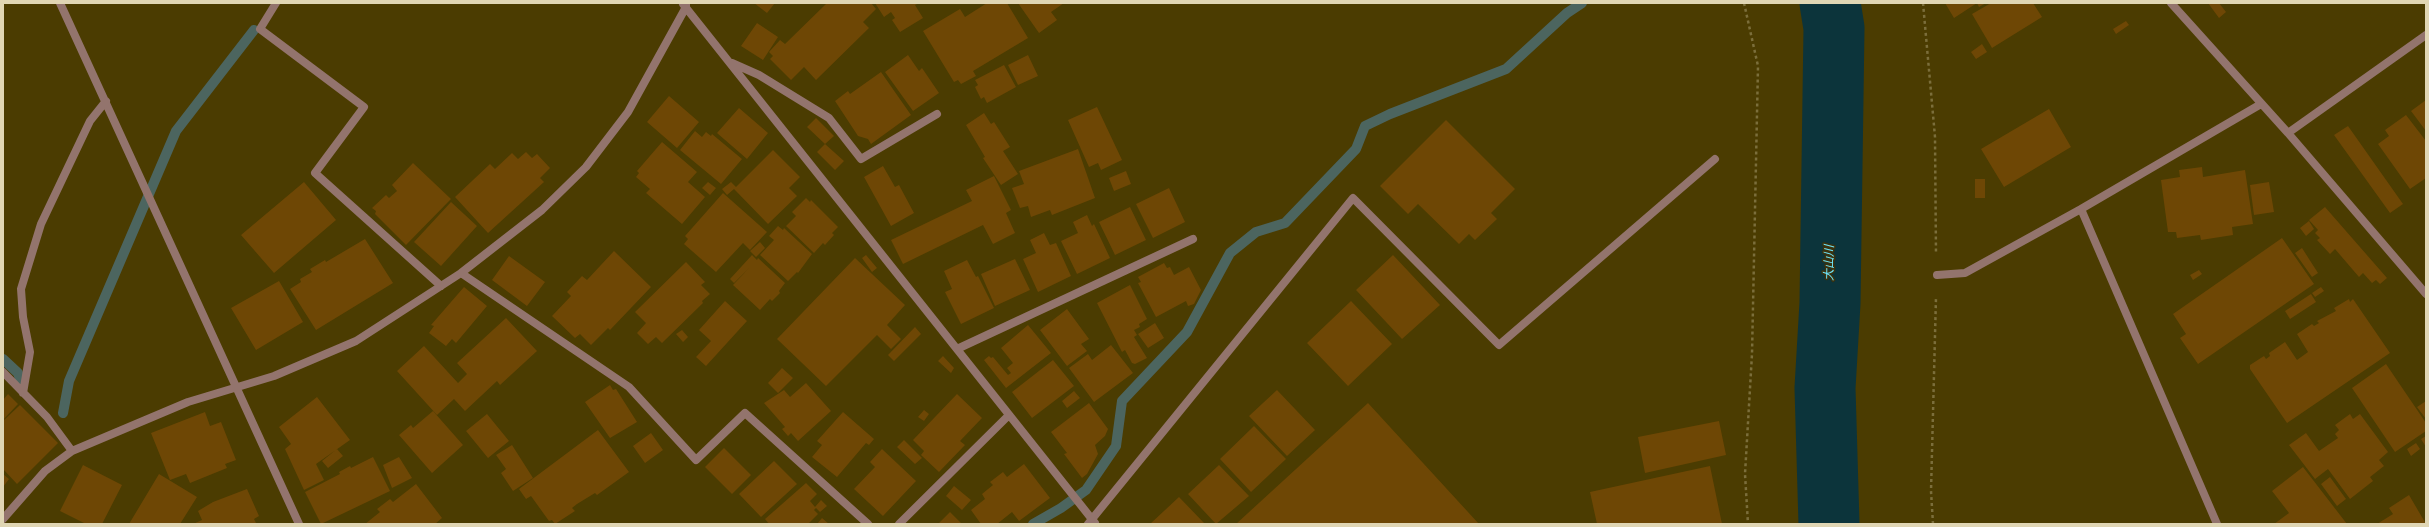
<!DOCTYPE html>
<meta charset="utf-8">
<style>
body{margin:0}
#map{position:relative;width:2429px;height:527px;overflow:hidden;background:#4b3c01;font-family:"Roboto Condensed",sans-serif}
canvas{display:block}
.frame{position:absolute;inset:0;border:4px solid #e0d6b4;pointer-events:none}
</style>
<div id="map">
<canvas width="2429" height="527"></canvas>
<div class="frame"></div>
</div>
<script>
const ctx = document.querySelector('canvas').getContext('2d');
ctx.lineJoin = 'round';
function strokePath(path, color, width, dash) { ctx.strokeStyle = color; ctx.lineWidth = width; ctx.lineCap = dash ? 'butt' : 'round'; ctx.setLineDash(dash || []); ctx.stroke(path); }
function fillPath(path, color) { ctx.fillStyle = color; ctx.fill(path, 'evenodd'); }
function write(font, color, halo, rows, align = 'center') {
  ctx.font = font + ' "Roboto Condensed","Noto Sans JP",sans-serif'; ctx.lineWidth = 3; ctx.setLineDash([]); ctx.textBaseline = 'middle'; ctx.strokeStyle = halo; ctx.fillStyle = color; for (const [text, x, y, turn = 0] of rows) {
    ctx.save(); ctx.translate(x, y); ctx.rotate((+turn || 0) * Math.PI / 180); ctx.textAlign = isNaN(turn) ? turn : align; if (halo) ctx.strokeText(text, 0, 0); ctx.fillText(text, 0, 0); ctx.restore();
  }
}
const stream = new Path2D(`
 M3,359l15,14 2,6
 M63,413l6,-32 107,-250 78,-101
 M1033,524l28,-16 25,-18 30,-44 6,-45 65,-69 43,-79 26,-21 29,-9 71,-74 9,-23 25,-12 116,-45 61,-56 15,-10`);
const river = new Path2D(`
 M1829,524l-4,-136 5,-85 4,-275 -4,-25`);
const building = new Path2D(`
 M754,3h21l-8,10z
 M827,3h44l5,6 -13,13 6,6 -53,52 -12,-13 -13,13 -21,-21 3,-3 -4,-4 11,-12 5,4z
 M875,3h44l-4,2 8,13 -23,14 -8,-12 3,-2 -4,-6 -7,5z
 M987,3h20l21,35 -55,33 3,5 -15,8 -3,-4 -4,2 -31,-51 37,-22 5,8z
 M1018,3h46l-13,9 6,8 -18,13z
 M1945,3h41l-7,4 -2,-4 -23,15z
 M1991,3h42l9,14 -50,31 -20,-34z
 M2208,3h11l7,9 -7,6z
 M2126,21l3,4 -13,9 -3,-5z
 M757,23l21,14 -15,23 -22,-14z
 M1982,44l5,8 -11,7 -5,-7z
 M908,55l11,16 3,-3 17,25 -26,18 -28,-39z
 M1028,55l10,21 -20,9 -10,-20z
 M1004,65l12,22 -29,16 -3,-6 -3,2 -6,-12 3,-2 -3,-5z
 M881,72l30,43 -40,29 -3,-5 -10,-3 -23,-35 13,-10 2,3z
 M669,96l30,26 -22,26 -30,-26z
 M2426,100v31l-15,-20z
 M1097,107l25,53 -21,10 -3,-7 -9,4 -21,-47z
 M739,108l29,25 -21,26 -30,-26z
 M2049,109l22,38 -67,40 -23,-38z
 M984,113l7,11 3,-2 16,25 -7,4 15,23 -17,11 -18,-27 2,-1 -19,-32z
 M2406,115l20,26v37l-16,11 -32,-45 11,-8 -4,-6z
 M816,118l18,18 -9,8 19,17 -9,9 -18,-18 8,-8 -18,-17z
 M1446,120l69,69 -24,24 6,6 -22,21 -6,-6 -10,10 -41,-40 -10,10 -28,-28z
 M2348,126l55,78 -13,9 -56,-78z
 M695,131l7,6 4,-5 5,4 1,-2 30,25 -21,25 -41,-34z
 M662,142l35,30 -9,10 17,15 -23,27 -36,-31 4,-4 -14,-12 3,-4 -2,-2z
 M1078,149l17,49 -43,17 -2,-5 -19,7 -3,-11 -8,2 -8,-20 12,-4 -5,-13z
 M773,150l27,27 -11,11 8,8 -29,28 -34,-35 -7,6 -5,-6 9,-7 5,5z
 M526,152l6,6 5,-4 13,14 -10,10 4,4 -56,51 -33,-36 35,-33 5,5 17,-16 6,6z
 M413,163l38,36 -45,46 -31,-31 1,-3 -4,-3 14,-13 3,3 8,-7 -5,-6z
 M883,166l12,21 4,-2 15,28 -23,13 -27,-49z
 M2202,167l1,10 42,-7 8,54 -21,3 1,8 -32,5 -1,-5 -23,3 -1,-6h-8l-7,-52 19,-3 -1,-7z
 M1126,171l5,13 -17,7 -5,-13z
 M994,176l17,34 -5,3 9,20 -22,11 -10,-19 -80,39 -12,-24 81,-39 -6,-11z
 M1975,179h10v19h-10z
 M304,182l32,38 -62,53 -33,-38z
 M708,182l8,6 -6,7 -8,-7z
 M2269,182l5,30 -20,3 -4,-30z
 M1169,188l16,34 -32,16 -17,-34z
 M723,193l44,39 -17,18 -7,-7 -27,29 -32,-28 4,-5 -3,-3z
 M806,198l4,4 1,-2 27,27 -6,6 2,2 -9,10 -2,-2 -9,10 -28,-27 10,-10 -4,-4z
 M451,202l26,24 -36,40 -27,-24z
 M1130,207l16,33 -31,15 -16,-33z
 M2325,207l62,71 -7,6 -4,-4 -4,3 -9,-10 -4,4 -24,-28 -5,5 -13,-14 3,-2 -5,-5 3,-3 -9,-10z
 M1087,215l5,11 2,-2 16,34 -33,16 -16,-33 17,-8 -5,-11z
 M2309,221l5,8 -8,7 -6,-8z
 M778,226l5,4 1,-2 28,26 -14,19 -1,-1 -9,9 -28,-26 14,-15 -5,-4z
 M1044,233l6,12 6,-2 15,33 -33,16 -15,-33 13,-6 -6,-13z
 M2282,238l32,46 -116,80 -18,-26 6,-4 -13,-20z
 M365,239l28,44 -77,47 -26,-41 11,-7 -1,-3 12,-7 -2,-3 15,-9 1,2z
 M760,242l5,6 -9,9 -6,-6z
 M2302,248l16,25 -6,4 -17,-24z
 M614,251l37,36 -41,43 -2,-2 -17,17 -11,-11 -5,4 -23,-22 19,-20 -4,-4 15,-16 5,4z
 M752,255l5,5 1,-2 27,25 -6,8 1,2 -8,8 -2,-2 -10,11 -27,-25 16,-17 -15,15 -4,-4z
 M866,255l11,13 -5,4 -10,-14z
 M1393,255l47,50 -38,34 -46,-49z
 M509,256l36,26 -18,24 -35,-26z
 M855,258l50,47 -18,20 14,14 -10,10 -14,-14 -51,51 -49,-47z
 M1015,259l15,31 -35,16 -14,-32z
 M967,260l9,17 2,-1 16,32 -33,16 -16,-32 7,-3 -8,-18z
 M686,262l19,20 -4,3 9,9 -8,7 1,2 -41,40 -6,-6 -8,7 -11,-11 9,-10 -11,-11z
 M1164,263l3,5 3,-1 4,8 15,-8 12,23 -7,14 -6,2 -2,-5 -30,16 -18,-34 3,-1 -3,-5z
 M2199,270l3,4 -9,6 -3,-5z
 M279,281l24,41 -47,28 -25,-42z
 M1130,285l17,34 -8,5 1,3 -6,3 3,5 -3,2 13,21 -12,6 -3,-1 -7,-13 -3,2 -25,-49z
 M464,287l23,19 -31,37 -4,-4 -6,7 -17,-13 5,-7 -3,-1z
 M2321,287l3,4 -9,6 -3,-4z
 M2311,294l5,8 -26,17 -5,-8z
 M2349,299l1,3 3,-3 37,54 -103,70 -37,-54v-4l14,-9 2,3 4,-3 -1,-3 16,-11 12,18 11,-8 -11,-18 15,-10 2,2 5,-3 -2,-2 19,-10 -2,-3z
 M725,301l22,20 -41,45 -10,-9 15,-16 -12,-11z
 M1351,301l41,43 -44,42 -41,-43z
 M1067,309l22,30 -8,5 6,7 -20,15 -27,-36z
 M506,318l31,33 -37,34 -3,-4 -32,30 -11,-12 -17,16 -40,-44 27,-25 34,37 9,-9 -10,-11z
 M1155,323l9,15 -16,10 -10,-14z
 M1028,325l23,28 -45,35 -22,-28 5,-4 2,2 2,-1 15,18 3,-2 -4,-5 6,-5 -12,-15z
 M915,327l6,7 -27,27 -6,-6z
 M682,330l6,7 -5,5 -7,-8z
 M1111,345l22,28 -39,29 -25,-34 19,-14 4,6z
 M943,356l11,12 -3,5 -13,-12z
 M1053,360l21,26 -42,32 -20,-26z
 M2386,364l40,59v8l-31,21 -43,-64z
 M782,368l11,10 -15,15 -10,-10z
 M806,383l25,28 -33,30 -7,-8 -3,3 -6,-7 3,-2 -21,-24 20,-13 6,7z
 M610,385l3,5 3,-1 21,33 -27,16 -25,-36z
 M1277,390l38,40 -28,26 -38,-40z
 M1074,391l6,7 -13,10 -5,-7z
 M8,394l10,10 -15,16v-20z
 M957,394l25,24 -22,23 5,4 -26,27 -18,-17 3,-4 -11,-11z
 M317,397l33,43 -34,24 8,16 -20,10 -19,-41 6,-5 -12,-17z
 M2426,401v18l-9,-12z
 M1089,403l19,26 -3,7 -10,9 3,9 -11,20 -5,4 -18,-24 3,-1 -16,-21z
 M1368,403l111,121h-243z
 M20,405l38,38 -41,41 -14,-15v-48z
 M924,410l5,4 -5,7 -6,-4z
 M433,411l30,34 -31,28 -33,-38 12,-10 2,3z
 M205,412l5,14 11,-4 15,38 -11,4 2,4 -37,15 -4,-9 -16,6 -19,-47z
 M843,412l31,27 -5,6 -3,-2 -29,34 -25,-20 10,-12 -5,-4z
 M487,414l22,27 -21,17 -22,-27z
 M2350,414l3,5 7,-5 28,38 -9,8 5,6 -14,11 3,4 -23,18 -22,-30 -13,10 -26,-34 17,-12 13,18 19,-13 -3,-4 4,-4 -4,-5z
 M1719,421l7,34 -81,18 -7,-36z
 M1254,426l32,33 -35,33 -31,-33z
 M598,430l31,42 -32,23 -2,-2 -18,11 -5,4 3,3 -20,13 -3,-4 -3,1 -18,-25 -5,3 -7,-10z
 M651,433l12,17 -18,13 -12,-17z
 M2426,436v11l-5,-8z
 M904,440l18,18 -7,6 -18,-17z
 M2416,443l4,6 -9,7 -4,-7z
 M512,445l21,33 -20,13 -12,-18 5,-4 -10,-14z
 M724,448l27,27 -19,19 -27,-27z
 M337,449l6,7 -15,12 -6,-7z
 M882,449l34,32 -33,35 -29,-27 21,-22 -5,-5z
 M373,457l17,34 -69,33 -16,-32 35,-18 -1,-2 11,-6 1,2z
 M399,457l13,21 -20,10 -9,-23z
 M774,461l23,23 -36,33 -22,-23z
 M1024,464l26,34 -31,23 -7,-9 -15,12h-16l-10,-14 14,-11 -3,-5 11,-9 -3,-3 13,-10 4,5z
 M83,465l39,20 -20,39h-16l-26,-13z
 M1219,465l30,31 -33,28 -28,-30z
 M1710,466l12,58h-125l-7,-32z
 M2303,467l44,57h-73l15,-11 -17,-22z
 M3,474l6,5 -6,8z
 M159,474l38,23 -17,27h-51z
 M2330,477l16,22 -9,7 -16,-22z
 M806,483l11,11 -7,7 5,6 6,-7 6,6 -7,6 -4,-4 -2,2 4,4 -10,10h-39l-4,-5z
 M416,484l26,34 -7,6h-70l15,-12 -3,-3 13,-10 3,3z
 M954,486l17,14 -9,10 -16,-14z
 M247,489l12,27 -5,3 2,4 -63,1 9,-4 -4,-9 15,-9z
 M2409,495l17,29h-49l16,-10 -4,-6z
 M1179,497l26,27h-55z
 M950,512l12,12h-24z
 M822,518l7,6h-12z`);
const path = new Path2D(`
 M1744,3l14,63 -6,288 -7,120 3,50
 M1923,3l12,134 1,117
 M1933,524l-2,-33 5,-194`);
const minor = new Path2D(`
 M60,3l239,521
 M276,3l-16,26 104,78 -49,66 126,113
 M2171,3l117,130 138,161
 M683,4l412,519
 M732,63l27,12 70,43 32,41 76,-45
 M2288,133l138,-98
 M2081,209l136,315
 M461,273l168,114 67,73 49,-47 123,111
 M1937,275l28,-2 116,-64 180,-105
 M957,349l236,-110
 M3,372l44,45 25,34
 M23,393l7,-41 -7,-35 -2,-28 20,-65 49,-103 16,-20
 M3,519l42,-48 27,-20 116,-49 86,-26 82,-35 105,-68 81,-63 44,-43 42,-55 58,-105v-4
 M899,524l110,-109
 M1088,524l265,-326 146,147 216,-186`);
const waterNames = [
 ["大山川",1830,263,-89]
];
strokePath(stream, '#4c655f', 10);
strokePath(river, '#0c343b', 61);
fillPath(building, '#6e4705');
strokePath(path, '#7b6e3b', 2.5, [3, 3]);
strokePath(minor, '#93746d', 8);
write('italic 12px', '#6ce7fe', '#3d320d', waterNames);
</script>
